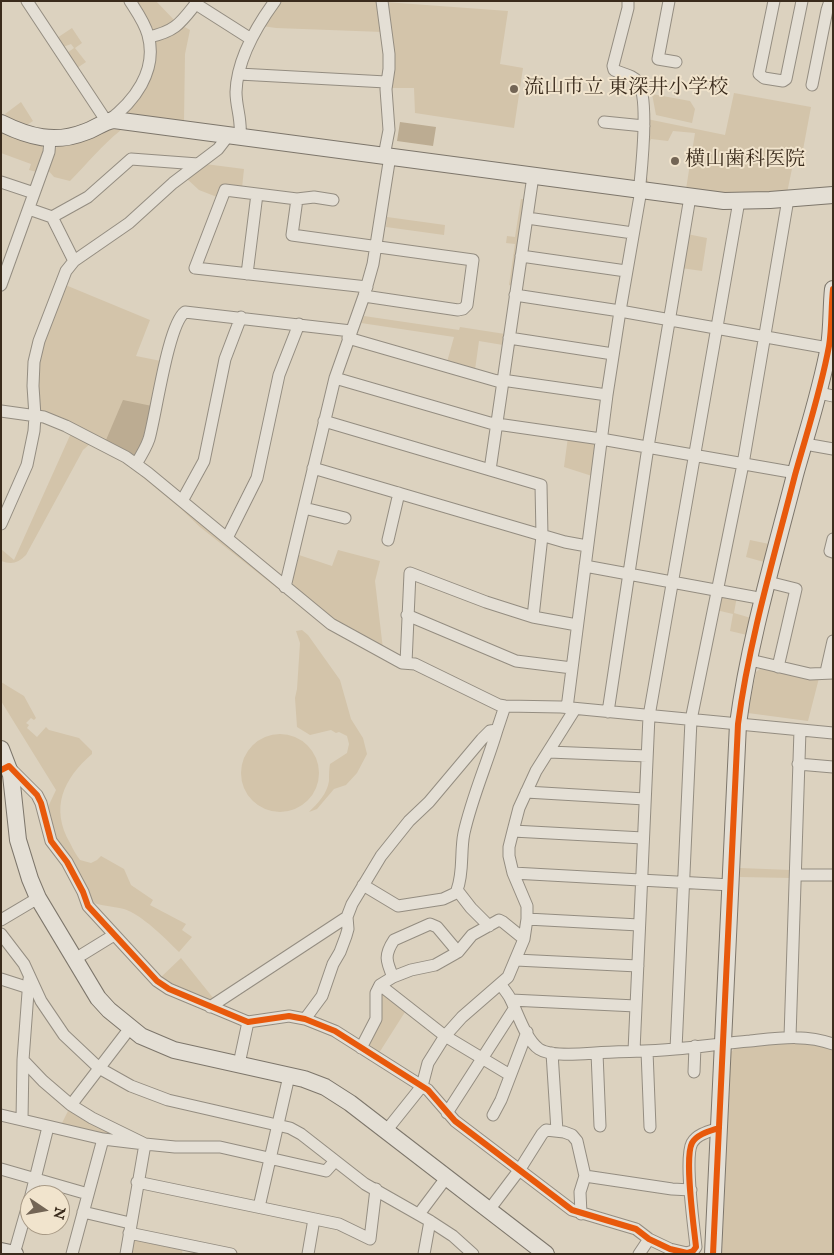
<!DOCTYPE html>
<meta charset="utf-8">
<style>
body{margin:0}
#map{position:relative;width:834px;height:1255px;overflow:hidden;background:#dcd2bf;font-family:"IM FELL English",serif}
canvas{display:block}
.frame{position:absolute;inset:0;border:2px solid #3a2b1c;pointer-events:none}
.north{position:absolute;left:20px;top:1185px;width:50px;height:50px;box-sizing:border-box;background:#f1e4cd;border:1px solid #a89a86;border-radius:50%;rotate:102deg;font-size:14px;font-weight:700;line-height:20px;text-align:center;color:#3a2b1c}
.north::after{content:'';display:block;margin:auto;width:18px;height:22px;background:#736555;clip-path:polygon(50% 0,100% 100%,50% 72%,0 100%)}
</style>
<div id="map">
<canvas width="834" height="1255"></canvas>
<div class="frame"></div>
<div class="north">N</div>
</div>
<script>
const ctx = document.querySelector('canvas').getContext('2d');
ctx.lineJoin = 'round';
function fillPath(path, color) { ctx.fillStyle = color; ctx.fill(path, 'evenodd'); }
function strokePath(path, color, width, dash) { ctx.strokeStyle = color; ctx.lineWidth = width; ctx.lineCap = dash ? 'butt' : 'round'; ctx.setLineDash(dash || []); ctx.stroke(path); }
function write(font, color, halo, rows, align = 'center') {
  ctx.font = font + ' "IM FELL English","Noto Serif JP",serif'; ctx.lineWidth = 4; ctx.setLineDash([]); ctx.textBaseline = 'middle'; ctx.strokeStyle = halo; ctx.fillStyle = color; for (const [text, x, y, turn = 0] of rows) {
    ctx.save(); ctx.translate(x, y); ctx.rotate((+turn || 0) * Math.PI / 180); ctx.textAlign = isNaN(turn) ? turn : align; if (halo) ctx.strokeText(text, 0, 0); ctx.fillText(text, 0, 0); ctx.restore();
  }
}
const green = new Path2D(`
 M134,1h22l20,21 -22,11z
 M280,1h98l5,31 -107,-4 -14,-2z
 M385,2l123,9 -8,53 23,4 -9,60 -99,-15 -1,-25h-26z
 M183,26l7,4 -5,24 -1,67 -61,-8 8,-7 21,-65z
 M72,28l10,15 -7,5 11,14 -9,6 -10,-15 7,-5 -3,-4 -8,3 -6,-9z
 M734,93l77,14 -9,48 -7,-1 -8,39 -48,2 -53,-6 9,-56 -22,-2 -5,10 -17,-2 -2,4 -2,34 2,7 -5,-1 3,-64 78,16z
 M652,94l38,7 5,8 -3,14 -36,-8z
 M21,102l12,19 -9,6 -15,-7 -4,-6z
 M1,129l40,15 3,6 -7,22 -8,-2 2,-6 -30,-11z
 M110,129l11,1c-19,15 -34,34 -51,51l-16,-4 -7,-8 7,-19 6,-6 42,-14 2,3z
 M205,164l39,5 -2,19 -20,-3 -5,12 -18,-7 -13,-12z
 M521,199h4l-13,87 -3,-1 6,-41 -9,-1 1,-7 8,1z
 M387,217l58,8 -1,10 -58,-8z
 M687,234l20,4 -5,33 -21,-3z
 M63,284l87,36 -14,36 25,5 -9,45 -47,36 -66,-29 -3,-33 6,-35z
 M364,316l95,14 1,-3 45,7 -2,11 -24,-4 -4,29 -28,-8 7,-25 -93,-14z
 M72,431l20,11 -9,8 -57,105c-8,8 -14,10 -25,6v-12l13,11z
 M568,437l26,4 2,4 -4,31 -28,-9z
 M117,456l8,5 152,125v2l-77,-61 -20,-19z
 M750,540l19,4 -5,18 -18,-5z
 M338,550l42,11 -5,20 8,68 -47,-27 -42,-33 -2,-8 7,-26 33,11z
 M719,596h18l-3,17 17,5 -4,17 -17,-4 3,-17 -17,-4z
 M302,630l6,5 32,45 11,39 12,19 4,16 -10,19 -11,12 -12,4 -17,20 -8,3c9,-9 18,-18 20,-31 0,-6 0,-12 1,-17l17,-11 2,-9 -2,-8 -8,-4 -3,1 -5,-3 -21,5 -13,-8 -2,-29 2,-9 3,-46 -4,-12z
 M761,668l58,10 -11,43 -60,-8 8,-41z
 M1,682l23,14 12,22 -2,2 -3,-2 -5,5 3,2 -2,3 10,9 9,-10 3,3 30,8 13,13v3c-29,25 -42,54 -22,89 3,6 6,12 10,17l11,3 6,-3 4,-4 23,13 7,16 22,15 -3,5 36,19 -4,6 10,7 -13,15c-13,-13 -38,-38 -55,-43 -12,-3 -24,-3 -35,-8l-35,-64 -7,-28 9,-19 -55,-89z
 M241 773a39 39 0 1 1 78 0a39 39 0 1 1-78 0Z
 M740,868l51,2v8l-51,-1z
 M181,958l33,41 -4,2 -32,-12 -18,-11z
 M381,992l24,20 -26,41 -13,-11z
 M805,1041l28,8v205h-111l9,-202 5,-5z
 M70,1107l41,22 -3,8 -48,-10z
 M132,1236l51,10 -1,8h-53z`);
const water = new Path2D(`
 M400,122l36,5 -3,19 -36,-5z
 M123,400l29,6 -8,33 -7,16 -5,1 -26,-16z`);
const street = new Path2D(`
 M27,1l80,121c27,-20 51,-51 41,-87 -3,-12 -11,-23 -18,-34
 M382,1l7,53v15l-3,20 3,41 -5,26
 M669,1l-11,58 18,3
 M774,1l-15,73 5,4 19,3 3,-2 16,-78
 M196,4l55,35
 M149,37c28,-6 32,-15 49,-36
 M239,74l147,8
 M812,85l15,-75 3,-9
 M604,122l40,4
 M240,138c2,-19 -4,-30 -4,-46 1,-33 20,-65 39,-91
 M1,182l33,11
 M297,199l17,-2 19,3
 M29,209l23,8 36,-20 43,-38 67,5
 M52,217l22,44
 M527,218l106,15
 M521,256l105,15
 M247,274l10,-80
 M1,285l48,-133 1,-13
 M515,295l105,16 208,37
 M364,296l94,14 5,-1 4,-4 6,-45 -181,-25 5,-36 -72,-9 -30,78 172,19
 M348,338l149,43 5,-1 105,15
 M509,338l104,16
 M335,378l155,45 111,16 195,34
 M819,393l14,3
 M1,411l43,6 22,9 60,31 22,16 183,151 71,39 13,1 84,41 6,1 56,1 272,26
 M324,421l217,64 1,51 -9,81
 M805,444l28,5
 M136,464c5,-8 10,-16 13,-25 7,-24 19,-115 36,-127l166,19
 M313,468l252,74 22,4
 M490,470l43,-294
 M182,501l22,-40 21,-102 16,-42
 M304,508l41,10
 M1,524l26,-59 7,-34 1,-15 -2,-30 1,-24 5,-21 27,-70 8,-10 55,-38 44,-40 45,-34 10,-13
 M227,538l30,-60 22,-103 20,-51
 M833,539l-3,12 3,1
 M388,540l11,-47
 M585,566l179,33
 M768,582l28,7 -18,78
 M285,587l50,-209 29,-82 9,-32 17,-108
 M407,615l109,46 56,7
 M750,660l60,14 23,-1
 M406,663l4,-90 76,29 47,15 44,8
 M826,672l7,-31
 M567,708l40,-313 13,-84 21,-121 -1,-6c2,-20 9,-87 -2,-102 -5,-7 -16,-8 -24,-12l-1,-4 15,-58v-7
 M608,712l40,-265 42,-250
 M549,752l98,4
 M798,764l35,3
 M9,767l28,28 4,8 10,38 16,21 16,30 5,14 69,75 12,8 79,33 41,-6 16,3 30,12 93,59 27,31 117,89 64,19 13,10 21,10 17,4 6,-2 3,-4c-2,-20 -12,-89 -4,-104 5,-9 18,-12 27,-15
 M526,792l119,7
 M513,831l130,7
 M513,873l218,12
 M796,875h37
 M363,885l35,21 45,-7 15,-7
 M527,919l112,6
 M1,920l37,-22
 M489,926l-18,-18 -14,-18c7,-18 3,-38 7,-57 8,-36 23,-69 33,-103
 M1,934l23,30 17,37 23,34 35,33 32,18 37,14 122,28 11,6 64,50 65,37 23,15 20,18
 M75,959l39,-24
 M516,960l122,6
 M393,977c-7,-16 -9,-22 1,-37l36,-16 7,3 21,25
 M1,979l28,9
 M500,984c4,5 9,11 11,16 7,14 15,40 28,49 12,8 42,5 56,4 27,-2 53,-1 80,-4 25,-2 50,-6 75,-8 29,-3 56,-7 83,3
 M380,985l65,51 65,39
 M511,1000l125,6
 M210,1007l137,-90
 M305,1019l17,-23 11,-32 7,-12 6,-16 2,-7 -1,-12 5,-13 29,-48 28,-35 20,-19 53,-63 8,-8 7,-1 8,-24
 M790,1037l10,-307
 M361,1048l15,-29v-26l4,-8 13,-8 18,-7 24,-5 23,-13 14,-17 27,-15 4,2 21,17
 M676,1049l15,-329 52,-256 45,-265
 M634,1051l15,-335 90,-515
 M647,1051l3,76
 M552,1053l5,78
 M597,1053l3,73
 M23,1060l20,21 28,24 21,13 53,26 30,3h45l106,24 9,-10
 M239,1064l9,-42
 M694,1072l1,-26
 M71,1105l59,-77
 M447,1113l67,-104
 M1,1115l102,24 42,5 -19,110
 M493,1115l8,-15 26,-68
 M22,1120l1,-60 6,-81
 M386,1131l36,-45 6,-23 17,-27 17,-19 46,-40 16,-38 3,-20v-13l-14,-33 -4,-17v-9l4,-16 6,-23 17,-37 39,-62
 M1,1169l87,25
 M585,1176l87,13 19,1
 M137,1182l202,42 31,15 6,-50
 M31,1195l17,-68
 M259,1207l30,-131
 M489,1210l31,-41 22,-35 4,-4 18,2 8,3 5,6 8,35 -5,16 1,22
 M83,1212l47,11
 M419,1214l27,-36
 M129,1233l102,21
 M14,1254l16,-56
 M72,1254l31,-115
 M308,1254l6,-35
 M424,1254l6,-33
 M639,1254l10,-15`);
const secondary = new Path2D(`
 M1,123c28,14 54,21 84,9 10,-3 19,-11 29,-12l610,81 46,-1 63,-5
 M1,749l10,26 7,65 12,39 8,19 60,100 11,12 32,26 33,14 130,29 21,8 25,16 196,151
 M1,1251l14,3
 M713,1254l25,-530c11,-83 36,-167 57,-249 12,-43 26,-85 34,-129 3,-18 2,-38 4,-57`);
const cycleway = new Path2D(`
 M1,770l8,-4 28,29 4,8 10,38 16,21 16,30 5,14 69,75 12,8 79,33 41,-6 16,3 30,12 93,59 27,31 117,89 64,19 13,10 21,10 17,4 6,-2 3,-4c-2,-20 -12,-89 -4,-104 5,-9 18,-12 27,-15
 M713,1254l25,-530c11,-83 36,-167 57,-249 12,-43 26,-85 34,-129 3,-18 2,-38 4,-57`);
const markers = [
 [514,89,5,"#736555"],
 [675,161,5,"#736555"]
];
const poiNames = [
 ["流山市立 東深井小学校",524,89],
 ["横山歯科医院",685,161]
];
fillPath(green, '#d3c4aa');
fillPath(water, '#bcac92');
strokePath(street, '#948d81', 13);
strokePath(secondary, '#7d766b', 18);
strokePath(street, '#e4dfd5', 11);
strokePath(secondary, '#e4dfd5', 16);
strokePath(cycleway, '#e8590c', 6);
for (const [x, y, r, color] of markers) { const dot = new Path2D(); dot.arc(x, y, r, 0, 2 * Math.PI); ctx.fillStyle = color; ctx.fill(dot); strokePath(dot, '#f1e4cd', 2); }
write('20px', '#3a2b1c', '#f1e4cd', poiNames, 'left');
</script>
